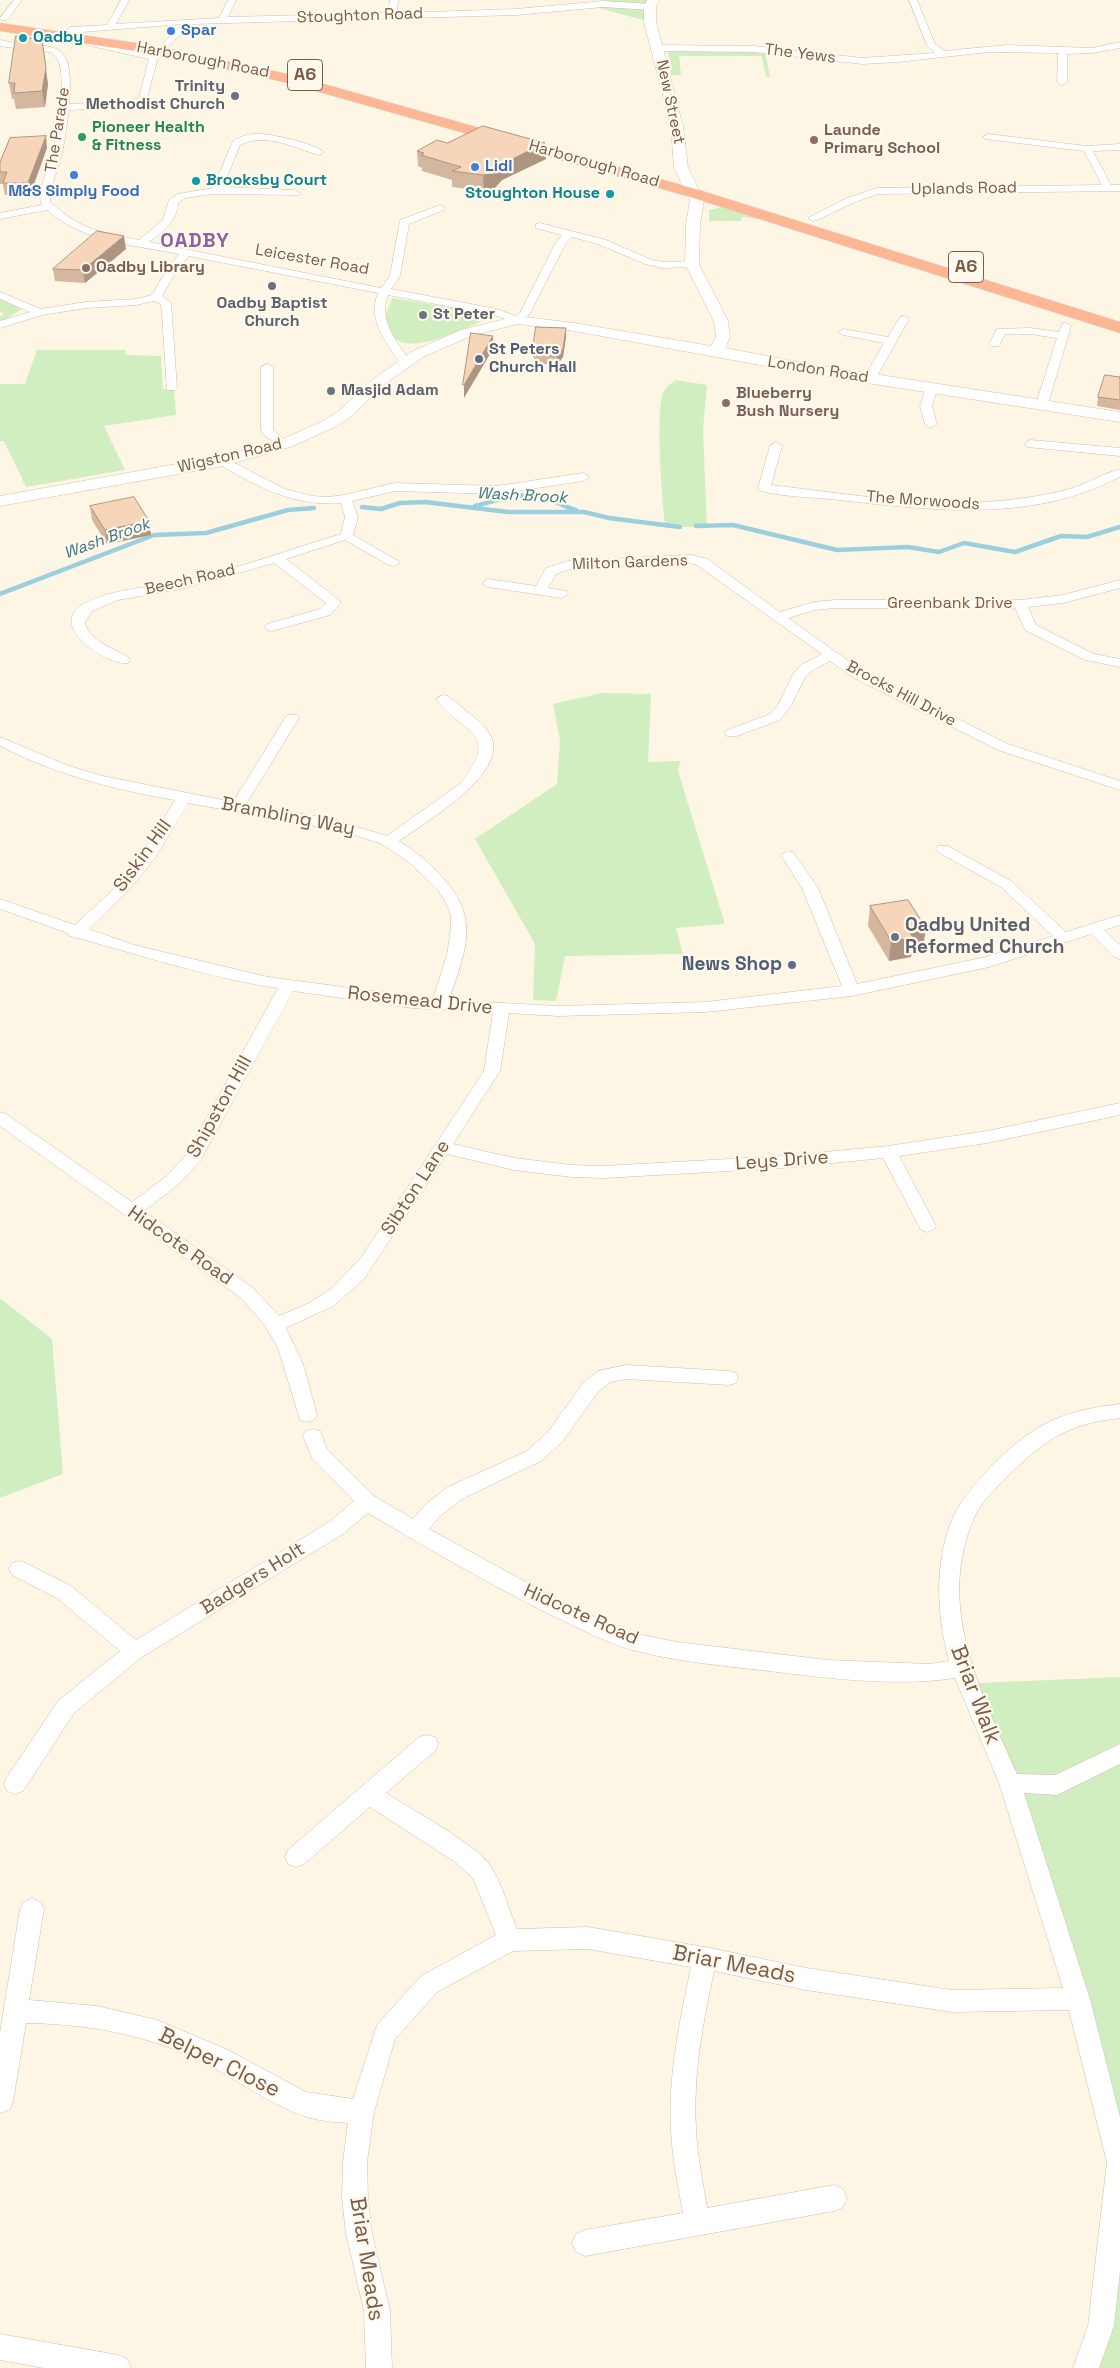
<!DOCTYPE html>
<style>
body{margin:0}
canvas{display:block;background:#fef6e4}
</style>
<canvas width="1120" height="2368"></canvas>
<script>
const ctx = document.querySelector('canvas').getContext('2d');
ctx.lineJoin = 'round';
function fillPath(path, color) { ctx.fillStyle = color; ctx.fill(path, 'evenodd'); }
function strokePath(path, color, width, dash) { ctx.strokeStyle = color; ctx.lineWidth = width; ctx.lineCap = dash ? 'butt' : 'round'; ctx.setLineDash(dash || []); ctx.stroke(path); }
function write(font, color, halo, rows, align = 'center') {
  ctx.font = font + ' "Space Grotesk",sans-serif'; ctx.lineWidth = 4.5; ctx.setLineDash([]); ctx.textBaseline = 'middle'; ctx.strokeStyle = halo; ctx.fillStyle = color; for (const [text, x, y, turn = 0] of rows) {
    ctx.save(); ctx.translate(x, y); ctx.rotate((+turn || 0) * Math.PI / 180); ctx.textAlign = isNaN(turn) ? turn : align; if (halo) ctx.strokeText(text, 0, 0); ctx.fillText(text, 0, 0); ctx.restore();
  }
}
const green = new Path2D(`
 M607,0h47l-4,22 -62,-17z
 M718,49l47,3 5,25h-4l-4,-21h-83l2,19h-10l-3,-24z
 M722,207l39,12 -19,-2 -1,4h-32v-11z
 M0,297l22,12 -22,14v-7l4,-1 -4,-4z
 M392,298l93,15v7c-21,8 -70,34 -89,19 -5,-4 -9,-14 -12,-20z
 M37,350h89l-1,5 36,1 2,33h11l2,26 -72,11 21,44 -99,17 -22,-46h-4v-57h25z
 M675,380l32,5 -4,44 4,98h-30l-12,-4c-3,-22 -10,-116 -1,-132 2,-4 8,-8 11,-11z
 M602,693l49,1 -3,68 32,-1 -2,10 47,153 -49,4 7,26 -118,2 -9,45 -23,-1 2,-56 -60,-105 82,-55 3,-44 -7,-36z
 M0,1298l52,41 11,135 -63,24z
 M1120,1677v691h-34l33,-206 -141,-479z`);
const stream = new Path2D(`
 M475,506c21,-5 46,-15 67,-9 12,3 22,10 34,13
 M362,507l19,2 19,-6 25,-1 83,10h76l25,6 71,9
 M696,526l37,-1 104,25 71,-3 31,5 25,-9 51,9 46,-16 26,1 33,-10
 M0,594l154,-59 52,-2 82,-23 26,-2`);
const street = new Path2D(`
 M14,0h8l-15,20h-6l-1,-2z
 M121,0h8l-13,24 103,-6 9,-18h8l-8,17 160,-4 2,-13h8l-1,13 119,-4 87,-8 47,3 4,3 -4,3 -47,-3 -87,8 -323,9 -26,23 -3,-1v-4l19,-18 -113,9 -4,-3 4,-3 37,-2z
 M909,0h8l18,44 9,7 63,-6 85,3 28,-6v6l-28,5 -25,1v28l-5,3 -5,-3 1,-29 -69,-1 -91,10 -36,2 -108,-12 -96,-1 -4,-3 4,-3 96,1 108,12 73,-5 -8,-8z
 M83,37l67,17 3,-6 7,2 -14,52 -16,5 -61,3 -6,39 -11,37 -2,16c31,28 50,30 89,38l24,-20 6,-20 9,-6 35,-6 20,-47c7,-4 14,-7 22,-7 15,-1 58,9 69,18l-5,3c-25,-7 -53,-23 -79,-10l-17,42 72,3 5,3 -1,2 -87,-1 -27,4 -7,5c-1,18 -15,29 -29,39l232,46 9,-12 10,-56 40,-15 5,3 -1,2 -35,14 -9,52 -9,13 106,20 19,7 4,-3 36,-71 6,-7 -26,-7v-4l4,-1 66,17 46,20 11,2 29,-1 5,3 -5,3 -29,1 -18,-4 -47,-20 -26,-7 -6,6 -37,72 -12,8 -23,-8 -106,-20c-10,26 9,47 23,67l-6,3 -4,-1c-15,-22 -34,-43 -23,-71l-189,-37 -12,14 -15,26 9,7 6,85 -2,2h-8l-5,-76 -1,-10 -7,-3 -18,4 -50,3 -44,7 -42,13v-7l30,-9 -30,-13v-7l41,17 45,-7 50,-3 16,-4 15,-26 12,-15c-45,-9 -96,-12 -132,-44l-47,9v-6l42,-8c-6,-13 5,-31 8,-44 7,-21 17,-83 8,-101 -2,-4 -5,-6 -8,-8l-44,-5 -6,-1v-6c51,12 75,-10 69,64l60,-3 10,-3 10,-39 -62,-14 -5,-6z
 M988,134l99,12 33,-2v6l-27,1 18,34h9v6l-242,3 -23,8 -38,18 -4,1 -5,-3 39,-20 30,-10 225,-3 -18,-34 -99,-12 -2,-2z
 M904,316l5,3 -33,59 -2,2h-8l-2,-2 20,-35 -41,-8 -5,-3 5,-3 45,8 12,-20z
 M1066,323l5,3 -23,78 -2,2h-8l-2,-2 21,-66 -27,-4h-25l-6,12h-8l-2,-2 8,-15 33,-1 29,4 3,-8z
 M267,364l6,3v63l17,14 -6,4 -19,-12 -4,-6v-63z
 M932,384l6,3 -6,19 5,18 -6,4 -6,-4 -5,-18 6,-19z
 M1031,440l89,8v8l-93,-9 -2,-3 2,-3z
 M776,442l6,4 -11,39c87,10 179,27 266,11 13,-2 28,-5 41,-10 14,-5 27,-13 42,-17v8c-12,5 -23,11 -35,15 -77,28 -166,17 -246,8 -26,-3 -54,-3 -79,-9l-2,-3 12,-42z
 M223,457l62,32 27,7 16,1 16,-2 51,-12 102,3 86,-13 6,4 -6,4 -86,13 -102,-3 -43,10 6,16 -5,18 47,27 -6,4 -5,-1 -44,-25 -59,19 53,41 2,3 -11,12 -58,16 -5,-1 -2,-3 2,-3 53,-15 6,-6 -52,-40 -93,26 -63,11 -26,11 -7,11c3,19 28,26 43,35l2,3 -2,3c-17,4 -85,-37 -43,-60 29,-15 65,-15 96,-22 54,-11 107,-31 160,-47l4,-17 -4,-14c-46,4 -84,-16 -122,-39l-2,-3z
 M692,555l15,4 73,53 34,-10 21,-2h185l43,-5 57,-15v8l-57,15 -35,4 8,18 58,29 26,5v8l-35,-7 -60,-30 -10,-22h-180l-20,2 -27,8 76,54 144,72 112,37v9l-122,-40 -144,-72 -24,-17 -17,9 -8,7 -14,29 -11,14 -43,16h-10l-2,-3 2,-3 43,-16 8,-9 16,-33 9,-8 19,-10 -125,-89 -6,-2 -121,6 -14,5 -8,14 19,3 1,3 -6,4 -74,-11 -6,-4 6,-4 48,7 10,-18 22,-7z
 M443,695l5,1c12,11 42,30 45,46 7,37 -69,81 -94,99 16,10 32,23 44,37 38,42 22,74 6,122l109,6 148,-4 136,-16 -40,-98 -21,-33 7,-4 5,1 25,36 39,96 129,-27 67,-21 -52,-49 -63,-35 -2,-3 2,-3h10l63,35 55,51 54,-17v10l-16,5 16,15v14l-6,-2 -23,-23 -102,33 -137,29 -146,16 -148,4 -49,-3 -9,58 -47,73 61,14 58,7 31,1 180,-10 105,-10 99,-15 133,-28v12l-133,28 -88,13 37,70 -3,4 -6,2 -6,-2 -38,-72 -100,10 -180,10 -31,-1 -58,-7 -67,-16 -84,126 -30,26 -47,22 17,36 14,51 -3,5 -7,2 -7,-2 -22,-72 -14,-24 -23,-26 -241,-172v-14l6,2 126,88 35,-26 20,-22 91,-166c-70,-10 -140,-34 -208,-52l-2,-3 -68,-24v-10l75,26 46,-43 20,-26 34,-56c-61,-10 -120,-26 -175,-54v-9l69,29 34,10 130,26 54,-87h10l2,3 -53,86 85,15 56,17 74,-53c41,-52 1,-49 -25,-84zM188,803l154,28 40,13 28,19 28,27 9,15 4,11v12l-4,27 -14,44 -165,-22 -134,-32 -45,-16 42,-41 24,-30zM293,991l119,17 81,4 -9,59 -123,187 -30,31 -22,14 -30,13 -26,-28 -109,-77 35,-27 21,-23z
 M626,1365l103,6 7,2 2,5 -2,5 -7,2 -103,-6 -16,3 -12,10 -36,50 -21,19 -79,38 -22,17 -11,13 117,64 49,24 42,17 40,8 151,18 102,4 19,-3c-9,-34 -13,-70 -7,-105 2,-15 9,-38 17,-50 22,-32 56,-68 92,-85 22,-10 44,-14 69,-17v14c-50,6 -70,18 -106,52 -13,13 -32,30 -39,46 -41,90 7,177 42,258l38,1 65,-31v20l-63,31 -33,-2 66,206 30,118v154l-6,55 -15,42h-26l15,-42 19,-164 -38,-152 -117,2 -146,-22 -92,-19c-11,51 -21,104 -18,157 1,27 7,54 11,80l127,-23 9,4 4,9 -4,9 -9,4 -249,45 -9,-4 -4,-9 4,-9 9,-4 98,-17c-5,-28 -11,-56 -12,-84 -3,-54 9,-109 20,-162l-103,-18 -75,2 -76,41 -42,47 -21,73 -7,50 1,36 4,35 18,78 2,57h-26l-2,-57 -18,-78 -4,-35 1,-36 5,-39c-14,-1 -28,-2 -41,-6 -40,-13 -74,-41 -111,-58 -54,-26 -112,-35 -170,-36l-13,78 -3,8 -10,4v-80l20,-124 4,-7 8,-4 8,4 4,7 -15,91 68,6 60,14 71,30 78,42 47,7 24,-74 44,-49 75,-41 -23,-57 -18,-16 -85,-55 -66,57 -8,3 -8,-3 -3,-7 3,-7 131,-113 8,-2 8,2 3,7 -3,7 -49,42c23,15 91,52 104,72 13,20 18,43 27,64l71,-2 117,20 101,21 146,22 111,-2 -64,-205 -44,-105c-51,8 -111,2 -162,-4 -52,-7 -106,-10 -157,-23 -30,-8 -59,-24 -87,-37 -62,-31 -122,-66 -181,-101l-25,21 -201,123 -68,56 -51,78 -8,3 -8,-3 -3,-7 3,-7 51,-76 62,-50 -63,-53 -45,-23 -3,-6 3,-6 7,-2 7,2 45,23 65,54 193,-118 25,-21 -42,-43 -9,-22 3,-5 7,-2 7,2 7,18 47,47 39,23 13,-15 22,-17 79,-36 21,-19 36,-50 14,-11z
 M0,2334l118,21 9,4 4,9h-87l-44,-8z`);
const secondary = new Path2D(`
 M647,0h12l-3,7v15l27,105 5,41 16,32 -4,25 -1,39 29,57 2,16 -5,11 84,16 311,48v10l-311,-48 -235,-43 -57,-7 -46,12 -48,21 -41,29 -31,31 -18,11 -43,19 -67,19 -223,40v-10l221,-40 57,-15 43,-19 18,-11 33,-31 41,-29 48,-21 56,-14 57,7 137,23 5,-9 -2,-16 -29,-57 1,-39 4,-25 -16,-32 -3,-41 -27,-105v-15z`);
const highway = new Path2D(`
 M0,23l156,23 136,29 407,115 421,132v11l-433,-137 -403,-114 -128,-28 -156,-23z`);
const wall = new Path2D(`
 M9,83l39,1 -3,23 -29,2 -2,-10h-2z
 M447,143h98l1,16 -44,21 -8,9 -10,2 -32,-4v-7l-30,-9v-3l-4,-2 -1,-15z
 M47,148l-17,47h-25l-2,-11h-3v-22z
 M126,249l-41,34 -30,-2 -2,-12z
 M566,337l-3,20 -6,8 -18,-1 -6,-7v-9z
 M1120,377v33l-23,-4 1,-9z
 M90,506l59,15 2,14 -44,9 -15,-24z
 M870,906l53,42 -11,2 -1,7 -22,4 -21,-35z`);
const shadedWall = new Path2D(`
 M42,40l6,44 -3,23 -3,-16z
 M46,136l1,12 -17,47 -2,-12z
 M545,143l1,16 -44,21 -8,9 -10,2 -1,-16 19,-11z
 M124,236l2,13 -41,34 -2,-13z
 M566,328v9l-3,20 -6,8v-9z
 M493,336v13l-29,49v-13z
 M149,521l2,14 -44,9 -2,-14z
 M926,928l-3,20 -11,2 -1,7 -22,4 2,-20 18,-10z`);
const building = new Path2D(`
 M16,36l26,4 4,28 -4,23 -28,2 1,-10h-6z
 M483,126l62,17 -43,21 -9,10 -10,1 -31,-4 9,-4 -40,-12 3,-2 -7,-2 20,-11 10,3z
 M46,136l-18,47h-25l4,-11h-7v-10l10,-24z
 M97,231l27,5 -41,34 -30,-1z
 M536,327l30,1 -3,21 -6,7 -18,-1 -6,-7z
 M471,333l22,3 -29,49h-1z
 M1105,375l15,2v23l-22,-3z
 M134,497l15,24 -44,9 -15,-24z
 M908,900l18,28 -17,3 4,7 -22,3 -21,-35z`);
const markers = [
 [171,31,5,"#3f7fe0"],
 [23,38,5,"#0f9aa8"],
 [235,96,5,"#6b7280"],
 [82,137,5,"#2e9e5b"],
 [814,140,5,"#8d6e63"],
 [475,167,5,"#3f7fe0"],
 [74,175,5,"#3f7fe0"],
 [196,181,5,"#0f9aa8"],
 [610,194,5,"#0f9aa8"],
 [86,268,5,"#8d6e63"],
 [272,286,5,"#6b7280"],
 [423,315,5,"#6b7280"],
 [479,359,5,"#5c6f8a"],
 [331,391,5,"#6b7280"],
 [726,403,5,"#8d6e63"],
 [895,937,5,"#6b7280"],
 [792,965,5,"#5c6f8a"]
];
const farStreetnames = [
 ["Stoughton Road",360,16,-2],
 ["The Yews",800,54,7],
 ["Harborough Road",203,60,11],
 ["New Street",670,102,78],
 ["The Parade",58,130,-81],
 ["Harborough Road",594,164,16],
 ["Uplands Road",964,189,-1],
 ["Leicester Road",312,260,10],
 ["London Road",818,370,9],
 ["Wigston Road",230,456,-13],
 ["The Morwoods",923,501,4],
 ["Milton Gardens",630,563,-2],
 ["Beech Road",190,580,-13],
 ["Greenbank Drive",950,604],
 ["Brocks Hill Drive",901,694,28]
];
const farShopnames = [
 ["Spar",181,31],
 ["Lidl",485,167],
 ["M&S Simply Food",74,192,"center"]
];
const farCulturenames = [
 ["Oadby",33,38],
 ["Brooksby Court",206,181],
 ["Stoughton House",600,194,"right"]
];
const farWorshipnames = [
 ["Trinity",225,87,"right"],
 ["Methodist Church",225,105,"right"],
 ["Oadby Baptist",272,304,"center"],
 ["Church",272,322,"center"],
 ["St Peter",433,315],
 ["Masjid Adam",341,391]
];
const farLeisurenames = [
 ["Pioneer Health",92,128],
 ["& Fitness",92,146]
];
const farEducationnames = [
 ["Launde",824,131],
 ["Primary School",824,149],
 ["Oadby Library",96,268],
 ["Blueberry",736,394],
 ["Bush Nursery",736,412]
];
const farServicenames = [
 ["St Peters",489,350],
 ["Church Hall",489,368]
];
const farWaternames = [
 ["Wash Brook",522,496,3],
 ["Wash Brook",107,539,-20]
];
const shields = [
 [305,75,35],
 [966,267,35]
];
const shieldNames = [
 ["A6",305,75],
 ["A6",966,267]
];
const streetNames = [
 ["Brambling Way",288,817,11],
 ["Siskin Hill",143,856,-54],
 ["Rosemead Drive",420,1001,6],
 ["Shipston Hill",220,1107,-61],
 ["Leys Drive",782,1161,-4],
 ["Sibton Lane",416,1188,-57],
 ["Hidcote Road",180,1246,35],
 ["Badgers Holt",253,1579,-32],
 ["Hidcote Road",581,1615,24]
];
const worshipNames = [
 ["Oadby United",905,926],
 ["Reformed Church",905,948]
];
const serviceNames = [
 ["News Shop",782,965]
];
const farDistrictnames = [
 ["OADBY",195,242]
];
const nearStreetnames = [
 ["Briar Walk",975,1695,69],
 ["Briar Meads",734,1965,11],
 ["Belper Close",219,2063,26],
 ["Briar Meads",366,2259,81]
];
fillPath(green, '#d1eec1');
strokePath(stream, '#9ccfdd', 4.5);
strokePath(street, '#d1bda9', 1);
strokePath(secondary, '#d7c0a9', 1);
strokePath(highway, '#dfd8d3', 1);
fillPath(street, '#fff');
fillPath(secondary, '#fff');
fillPath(highway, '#feb795');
fillPath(wall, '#d4b79f');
fillPath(shadedWall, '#ad9582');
fillPath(building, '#f7d5b9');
strokePath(building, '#ad9582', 1);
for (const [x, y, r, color] of markers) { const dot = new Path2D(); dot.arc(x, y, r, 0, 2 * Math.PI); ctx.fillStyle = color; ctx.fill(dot); strokePath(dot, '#fff9ed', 2); }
write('16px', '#7a5c47', '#fff9ed', farStreetnames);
write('bold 16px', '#366cbe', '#fff9ed', farShopnames, 'left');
write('bold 16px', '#0d838f', '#fff9ed', farCulturenames, 'left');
write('bold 16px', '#5b616d', '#fff9ed', farWorshipnames, 'left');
write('bold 16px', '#27864d', '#fff9ed', farLeisurenames, 'left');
write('bold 16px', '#785e54', '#fff9ed', farEducationnames, 'left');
write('bold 16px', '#4e5e75', '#fff9ed', farServicenames, 'left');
write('italic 16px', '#3b7788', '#fff9ed', farWaternames);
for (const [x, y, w] of shields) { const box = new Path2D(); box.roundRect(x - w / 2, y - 15.5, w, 31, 4); ctx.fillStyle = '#fff9ed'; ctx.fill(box); strokePath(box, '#7a5c47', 1); }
write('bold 18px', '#7a5c47', null, shieldNames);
write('19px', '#7a5c47', '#fff9ed', streetNames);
write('bold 19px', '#5b616d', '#fff9ed', worshipNames, 'left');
write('bold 19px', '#4e5e75', '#fff9ed', serviceNames, 'right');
ctx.letterSpacing = '1px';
write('bold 20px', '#8d629e', '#fff9ed', farDistrictnames);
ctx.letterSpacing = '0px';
write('22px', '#7a5c47', '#fff9ed', nearStreetnames);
</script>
